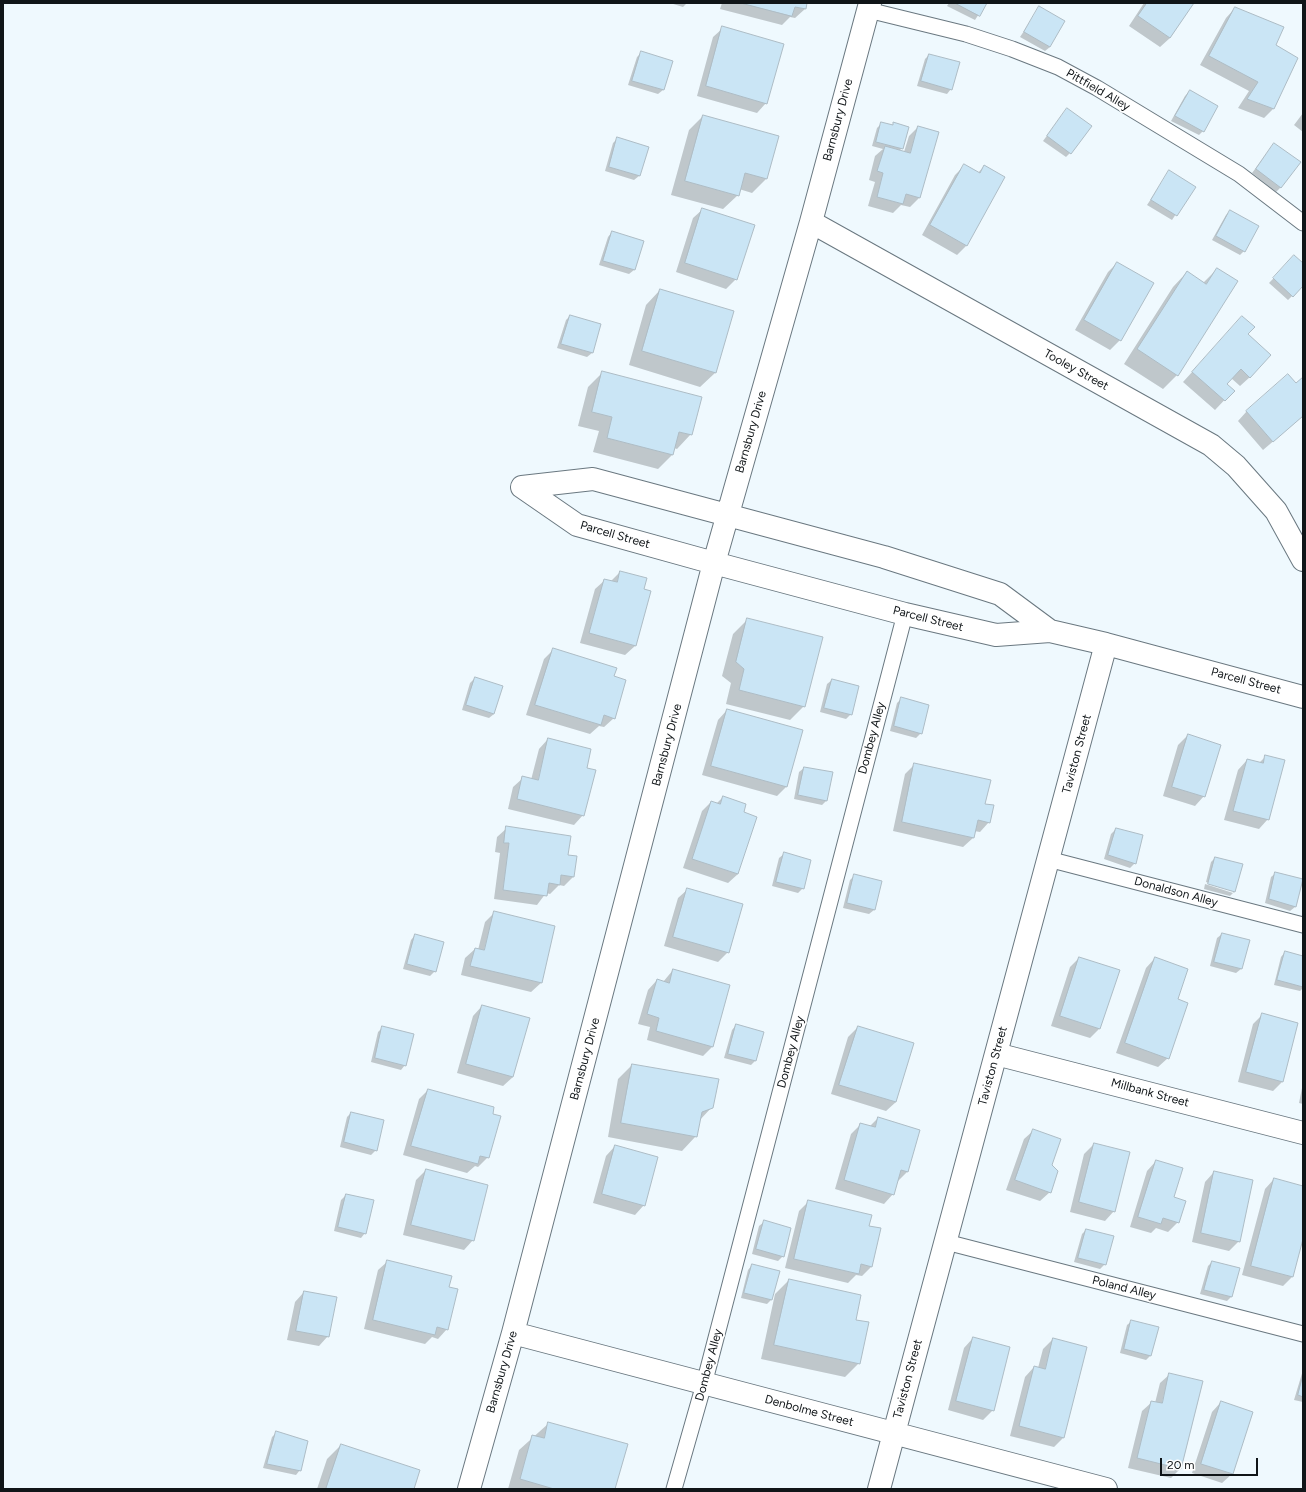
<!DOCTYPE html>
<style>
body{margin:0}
#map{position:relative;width:1306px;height:1492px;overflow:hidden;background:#eff9fe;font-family:Figtree,sans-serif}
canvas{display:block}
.frame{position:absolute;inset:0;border:4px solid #101518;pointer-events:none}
.scale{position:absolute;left:1160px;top:1458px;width:98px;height:18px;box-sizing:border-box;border:2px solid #101518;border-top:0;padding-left:5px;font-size:12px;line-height:14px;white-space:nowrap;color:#101518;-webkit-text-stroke:3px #fff;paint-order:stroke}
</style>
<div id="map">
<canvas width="1306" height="1492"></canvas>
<div class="frame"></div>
<div class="scale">20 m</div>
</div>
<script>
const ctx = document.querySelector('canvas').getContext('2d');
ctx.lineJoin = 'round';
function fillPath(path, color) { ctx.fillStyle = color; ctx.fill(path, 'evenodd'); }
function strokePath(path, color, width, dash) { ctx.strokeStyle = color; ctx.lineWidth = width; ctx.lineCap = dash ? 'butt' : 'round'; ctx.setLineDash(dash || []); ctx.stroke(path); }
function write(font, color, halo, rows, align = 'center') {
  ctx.font = font + ' Figtree,sans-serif'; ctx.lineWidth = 3.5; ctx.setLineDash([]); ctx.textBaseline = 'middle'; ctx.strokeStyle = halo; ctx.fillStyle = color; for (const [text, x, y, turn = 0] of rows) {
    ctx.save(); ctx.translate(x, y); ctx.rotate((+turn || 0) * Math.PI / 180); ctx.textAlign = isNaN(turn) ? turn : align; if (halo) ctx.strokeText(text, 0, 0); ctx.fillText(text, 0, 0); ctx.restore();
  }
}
const shadow = new Path2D(`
 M670,3h17l-4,4z
 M722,3h84l-1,6 -10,9 -5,-1 -8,8 -62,-16z
 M949,3h37l-11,17 -28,-14z
 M1144,3h49l-23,35 -10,9 -31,-21z
 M1040,7l10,40 -5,4 -25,-14z
 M1235,8l40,37 -2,64 -9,9 -26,-10 11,-17 -49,-26 26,-47z
 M723,28l43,75 -9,10 -60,-17 16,-59z
 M642,52l29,10 -8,28 -5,4 -30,-9 9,-28z
 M929,55l22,34 -4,5 -30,-8 8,-27z
 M1190,91l13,40 -4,4 -28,-14 14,-25z
 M1303,113v19l-9,-7z
 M1063,114l7,39 -4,4 -23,-16z
 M703,116l63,63 -14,14 -13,-4 -1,6 -15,14 -52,-14 18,-65z
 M881,124l10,2 3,-2 8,24 -3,3 5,1 5,-16 9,-9 1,71 -9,9 -9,-2 -8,8 -25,-7 7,-24 -6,-2 6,-24 8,-7 -11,-3 5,-18z
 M618,138l30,10 -9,28 -5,4 -29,-9 8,-28z
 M1274,144l7,43 -5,5 -24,-19z
 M964,166l14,7 6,-7 -18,80 -9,9 -35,-20 33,-60z
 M1169,172l25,15 -22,33 -25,-15z
 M703,209l33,70 -10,10 -50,-17 17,-54z
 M1231,211l13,40 -4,4 -28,-15 14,-25z
 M612,232l22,38 -5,4 -30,-9 9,-28z
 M1294,257l9,8v20l-15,15 -19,-17z
 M1117,263l3,77 -10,10 -35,-20 33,-58z
 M1217,269l-40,106 -14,14 -39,-25 49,-77 14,-15 16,11z
 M660,290l73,22 -18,61 -15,14 -71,-22 17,-60z
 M570,316l30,9 -8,28 -5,4 -30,-9 9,-28z
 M1242,317l5,17 3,43 -10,9 -9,-8 -5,6 7,7 -18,19 -32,-28z
 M602,373l89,61 -14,15 -3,-1 -2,7 -14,14 -65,-17 6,-21 -21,-5 10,-39z
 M1303,378v38l-40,34 -25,-29 9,-10 49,-27z
 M620,572l23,17 7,3 -15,54 -10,9 -45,-12 15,-54 10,-9 6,1z
 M748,619l56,87 -14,14 -64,-16 5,-21 -9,-7 11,-42z
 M553,650l60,27 1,41 -10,9 -5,-1 -9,8 -64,-19 18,-56z
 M475,678l19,36 -5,4 -27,-8 8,-27z
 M832,680l19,34 -5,5 -26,-7 7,-28z
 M902,698l19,35 -5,5 -26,-7 7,-28z
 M727,710l59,77 -9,9 -75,-21 16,-55z
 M1188,735l16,61 -9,10 -32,-10 15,-51z
 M548,739l37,30 -2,46 -9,10 -66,-16 5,-22 10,-9 8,2 8,-31z
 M1266,756l2,63 -9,10 -35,-9 14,-50 9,-10 12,3z
 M915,764l69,40 5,18 -9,10 -6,-1 -1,7 -10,9 -70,-16 12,-57z
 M804,768l23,32 -5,5 -28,-6 5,-27z
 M723,797l20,16 -5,61 -10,9 -45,-15 19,-57 9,-9 5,2z
 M507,828l60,28 7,20 -10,10 -5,-1 -9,9 -4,-1 -9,12 -43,-6 6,-46 -5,-1 2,-15z
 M1116,829l19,34 -5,5 -26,-9 7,-25z
 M784,854l19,34 -5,5 -26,-7 7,-28z
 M1215,858l26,7 -7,27 -4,4 -26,-7 1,-5 28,9v-2l-27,-9 5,-20z
 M1276,873l26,6 -7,28 -5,4 -25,-8 6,-26z
 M855,875l26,7 -7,28 -5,4 -26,-6 7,-28z
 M688,889l40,63 -10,10 -54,-16 14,-48z
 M494,913l60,14 -13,56 -10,9 -70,-17 4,-17 10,-9 3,1 7,-28z
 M1222,934l19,35 -5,4 -26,-7 7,-28z
 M415,935l20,36 -5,5 -27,-7 8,-29z
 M1285,952l18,5v31l-3,3 -26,-6 7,-28z
 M1079,958l39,13 -19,58 -9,9 -39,-12 19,-59z
 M1155,958l21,42 -8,58 -10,9 -42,-14 30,-85z
 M673,970l39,77 -9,9 -56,-16 3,-13 -12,-3 10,-34 9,-10 6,2z
 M482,1006l31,71 -10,9 -46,-13 16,-57z
 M1262,1015l20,67 -9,9 -35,-9 15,-58z
 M736,1025l19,36 -4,4 -27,-7 8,-28z
 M383,1027l22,38 -4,5 -30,-8 7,-30z
 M858,1027l38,75 -10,9 -55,-17 17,-57z
 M632,1065l80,42 -13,14 -3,15 -14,15 -74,-14 10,-58z
 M1303,1083v21l-4,-1z
 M428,1090l60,67 -10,10 -3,-1 -8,7 -64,-18 16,-56z
 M351,1113l25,37 -5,5 -31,-8 7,-30z
 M878,1118l41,12 -12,42 -10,10 -4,12 -9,10 -49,-15 16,-55 10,-10 8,3z
 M1034,1130l17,35 -1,27 -10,9 -34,-11 18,-51z
 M1094,1144l20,67 -9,10 -35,-9 14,-58z
 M615,1146l29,59 -9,10 -42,-12 13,-47z
 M1156,1161l17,37 5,24 -10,10 -12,-4 -5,5 -21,-6 17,-56z
 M426,1170l47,70 -9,10 -61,-15 13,-55z
 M1214,1172l25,69 -10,10 -37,-9 13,-60z
 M1274,1179l29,8v48l-11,42 -9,9 -41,-11 23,-86z
 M346,1195l19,38 -4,5 -27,-7 7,-31z
 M808,1202l60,24 12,3 -9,38 -9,9 -6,-1 -8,8 -63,-15 14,-57z
 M764,1222l19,34 -5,5 -26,-7 7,-28z
 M1086,1230l19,34 -5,5 -26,-7 8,-28z
 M388,1261l60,26 -1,42 -9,10 -6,-2 -7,7 -61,-15 14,-59z
 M1212,1262l27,7 -8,28 -4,4 -27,-7 8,-28z
 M752,1265l27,7 -8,28 -4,4 -26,-6 7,-28z
 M789,1280l65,40 5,43 -14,14 -84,-18 14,-65z
 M304,1292l24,44 -9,10 -32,-6 8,-38z
 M1132,1321l19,34 -5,5 -26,-7 7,-28z
 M973,1338l20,72 -10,10 -35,-10 16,-62z
 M1053,1339l10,99 -9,9 -44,-11 15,-59 9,-10 4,1 5,-19z
 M1303,1370v32l-9,-2z
 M1170,1374l32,8 -22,87 -9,9 -43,-10 14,-57 10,-9 3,1 5,-20z
 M1221,1402l11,72 -10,9 -30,-10 20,-61z
 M549,1423l65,66h-106l11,-39z
 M277,1432l23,38 -4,5 -33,-7 9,-31z
 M341,1445l72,44h-96l10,-30z`);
const building = new Path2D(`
 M741,3h66l-1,6 -11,-2 -3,9z
 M955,3h32l-7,13z
 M1147,3h47l-24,35 -32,-22z
 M1039,6l26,15 -15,26 -26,-15z
 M1235,7l49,20 -8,18 22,13 -24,51 -27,-10 11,-17 -49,-26z
 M722,26l62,18 -17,60 -61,-18z
 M641,51l32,10 -9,29 -32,-9z
 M929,54l31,8 -8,28 -31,-9z
 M1190,90l28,16 -14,26 -29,-16z
 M1067,108l25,18 -21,28 -24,-18z
 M703,115l76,21 -12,43 -22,-6 -6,23 -54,-15z
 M881,122l12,3v-3l16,5 -6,22 -27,-7z
 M918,126l21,6 -19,66 -14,-4 -3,10 -26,-7 6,-24 -6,-2 8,-25 25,7z
 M617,137l32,10 -9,29 -31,-9z
 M1274,143l27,19 -20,26 -25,-19z
 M964,164l16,9 4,-8 21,12 -38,69 -37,-21z
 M1169,170l27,17 -19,29 -26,-16z
 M702,208l53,17 -18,55 -52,-17z
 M1230,210l29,16 -14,26 -29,-16z
 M612,231l32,10 -9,29 -32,-9z
 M1294,255l9,8v23l-10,11 -20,-19z
 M1117,262l37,21 -33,58 -37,-21z
 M1217,268l21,13 -60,95 -41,-27 50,-78 19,13z
 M660,289l74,22 -18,62 -74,-22z
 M570,315l31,9 -8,29 -32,-9z
 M1242,316l13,11 -7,7 23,21 -21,23 -9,-9 -14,15 8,7 -10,10 -33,-29z
 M602,371l100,26 -10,38 -13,-3 -6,23 -66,-17 5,-21 -20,-5z
 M1288,374l8,9 7,-6v39l-30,26 -27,-31z
 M620,571l27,7 -3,11 7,2 -15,55 -47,-13 15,-54 13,3z
 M747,618l76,19 -18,70 -66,-17 5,-21 -8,-7z
 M553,648l64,20 -3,8 12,4 -11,39 -11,-4 -3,10 -66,-20z
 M475,677l28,9 -9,28 -28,-9z
 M832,679l27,7 -7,29 -28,-7z
 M901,697l28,8 -7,29 -28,-8z
 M727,709l76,21 -16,57 -76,-21z
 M1188,734l33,11 -16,52 -33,-10z
 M548,738l43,11 -4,19 9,2 -12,46 -67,-17 5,-23 16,4z
 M1265,755l20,5 -16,60 -36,-9 14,-52 16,4z
 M914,763l77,17 -6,24 9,1 -4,18 -12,-3 -4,18 -72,-16z
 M804,767l29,5 -6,29 -29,-6z
 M723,796l23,8 -2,8 13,5 -19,57 -46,-15 19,-58 9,3z
 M506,826l65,10 -3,19 9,1 -3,21 -13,-2 -1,10 -11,-2 -2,13 -44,-6 6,-47h-5z
 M1116,828l27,7 -7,29 -28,-9z
 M784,852l27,8 -7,29 -28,-7z
 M1215,857l28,7 -8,28 -27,-8z
 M1275,872l28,7 -7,28 -27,-8z
 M854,874l28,7 -7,29 -28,-7z
 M687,888l56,16 -14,49 -56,-16z
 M494,911l61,15 -13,57 -72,-17 5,-18 9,2z
 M1222,933l28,7 -8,29 -28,-7z
 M415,934l29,8 -8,30 -29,-8z
 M1285,951l18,5v31l-26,-7z
 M1079,957l41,13 -20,59 -40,-13z
 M1155,957l33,12 -10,30 10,4 -19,56 -44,-16z
 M673,969l57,16 -17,62 -57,-16 3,-13 -12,-4 10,-35 12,4z
 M482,1005l48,13 -17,59 -47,-13z
 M1262,1013l36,10 -15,59 -37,-10z
 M736,1024l28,8 -8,29 -28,-7z
 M382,1026l32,8 -8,32 -31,-8z
 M858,1026l56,17 -18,59 -57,-17z
 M632,1064l87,15 -6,29 -11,4 -5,25 -76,-14z
 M428,1089l66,18 -1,7 8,2 -12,42 -9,-2 -2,8 -67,-18z
 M351,1112l33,8 -7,31 -33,-9z
 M878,1117l42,13 -12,42 -7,-2 -7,25 -50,-15 16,-57 15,4z
 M1033,1129l28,10 -9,26 6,6 -7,22 -36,-13z
 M1094,1143l36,9 -15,60 -36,-10z
 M615,1145l43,12 -13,49 -43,-12z
 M1156,1160l27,8 -9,29 12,4 -7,22 -16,-5 -2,6 -23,-7z
 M426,1169l62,16 -14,56 -63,-16z
 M1214,1171l39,9 -13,62 -39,-9z
 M1274,1178l29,8v53l-10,38 -42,-11z
 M346,1194l28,6 -8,34 -28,-7z
 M808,1200l64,15 -3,11 12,2 -9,39 -11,-3 -2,10 -65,-15z
 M764,1220l27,8 -7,29 -28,-8z
 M1086,1229l28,7 -8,29 -28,-7z
 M387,1260l65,16 -3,11 9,2 -10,41 -11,-3 -2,8 -62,-15z
 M1212,1261l28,7 -8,29 -28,-7z
 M752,1264l28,7 -8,29 -28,-7z
 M789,1279l72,16 -5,25 13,2 -9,42 -86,-19z
 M304,1291l33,6 -8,40 -33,-6z
 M1131,1320l28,7 -8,29 -27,-7z
 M973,1337l37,10 -16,64 -38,-10z
 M1053,1338l34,9 -23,91 -45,-12 15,-60 11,3z
 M1169,1373l34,8 -22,88 -44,-11 14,-57 11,2z
 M1303,1375v22l-5,-2z
 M1221,1401l32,11 -20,62 -32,-10z
 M548,1422l80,22 -13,45h-61l-34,-10 12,-44 12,3z
 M276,1431l32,10 -7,30 -34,-7z
 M341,1444l79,26 -6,19h-88z`);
const service = new Path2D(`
 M868,10l98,24 46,15 46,18 39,21 142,86 64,49
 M1048,859l255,66
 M946,1242l357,92
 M674,1489l30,-105 201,-770`);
const minor = new Path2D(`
 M811,222l400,223 25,21 40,45 27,49
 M593,479l291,78 116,37 50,37 -54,4 -91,-21 -191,-51 -137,-38 -55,-38z
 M1050,631l56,13 197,53
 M996,1054l307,79
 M513,1333l593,156
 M469,1489l44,-156 201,-770 97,-341 59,-219
 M879,1489l227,-845`);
const streetNames = [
 ["Pittfield Alley",1098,90,30],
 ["Barnsbury Drive",838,120,-75],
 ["Tooley Street",1076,370,29],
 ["Barnsbury Drive",751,432,-74],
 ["Parcell Street",615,535,16],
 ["Parcell Street",928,619,14],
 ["Parcell Street",1246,681,15],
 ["Dombey Alley",872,738,-75],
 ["Barnsbury Drive",667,745,-75],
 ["Taviston Street",1077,754,-75],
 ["Donaldson Alley",1176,892,15],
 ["Dombey Alley",791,1052,-75],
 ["Barnsbury Drive",585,1059,-75],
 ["Taviston Street",993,1066,-75],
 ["Millbank Street",1150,1093,15],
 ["Poland Alley",1124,1288,14],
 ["Dombey Alley",709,1365,-75],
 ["Barnsbury Drive",502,1372,-74],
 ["Taviston Street",908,1379,-75],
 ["Denbolme Street",809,1411,15]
];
fillPath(shadow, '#0003');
fillPath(building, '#cae5f5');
strokePath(building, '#adbcc5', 1);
strokePath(service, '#6a7880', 17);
strokePath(minor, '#6a7880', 24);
strokePath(service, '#fff', 15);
strokePath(minor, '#fff', 22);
write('12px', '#101518', '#fff', streetNames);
</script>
